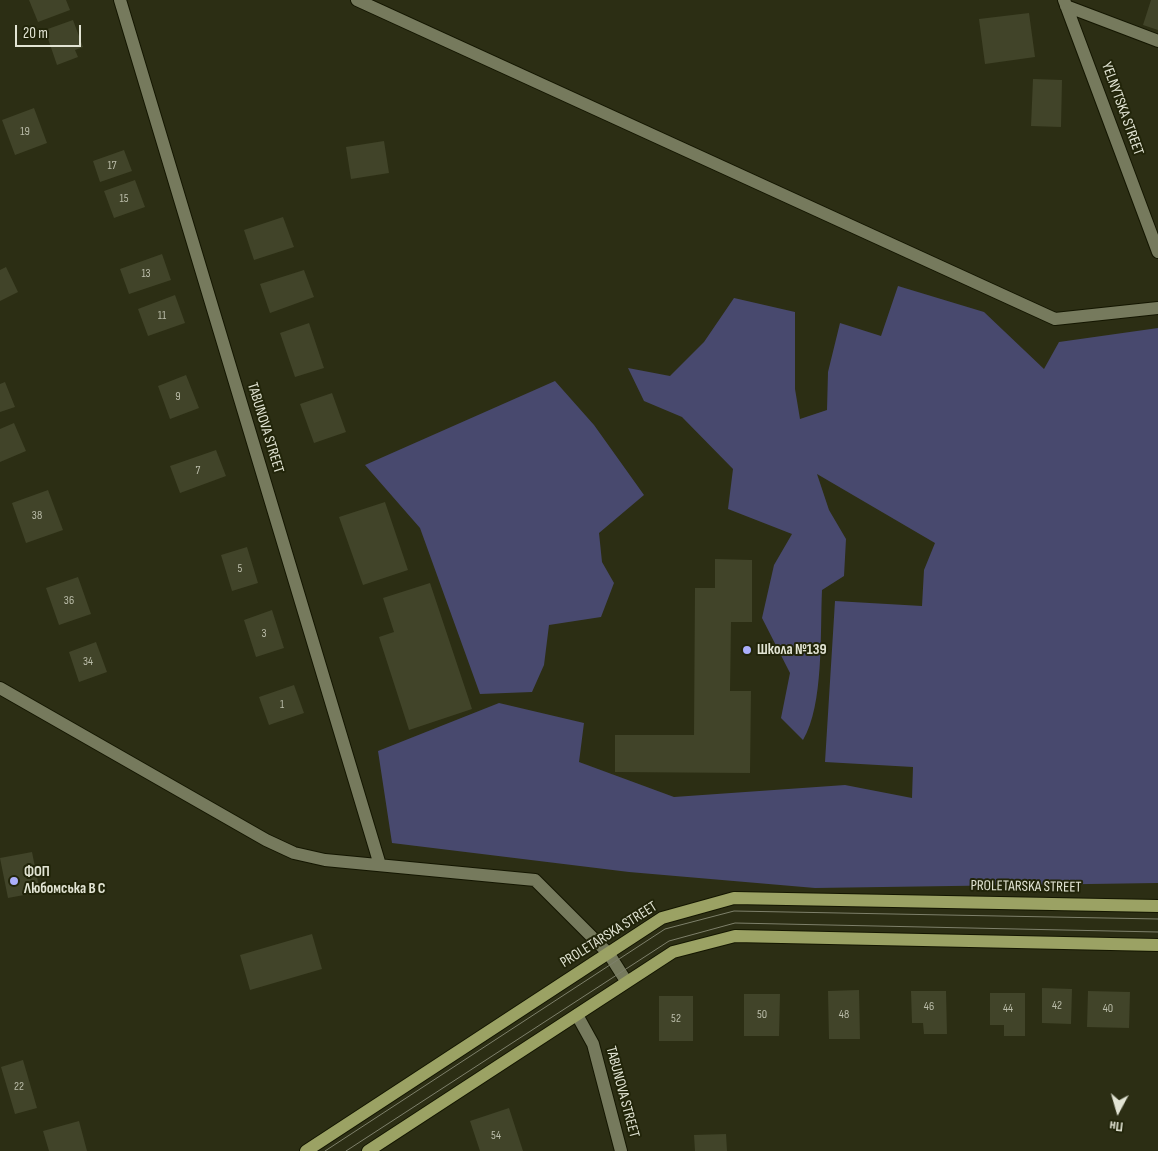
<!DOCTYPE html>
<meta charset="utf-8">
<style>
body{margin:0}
#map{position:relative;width:1158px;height:1151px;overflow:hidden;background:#2c2e14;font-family:"Sofia Sans Condensed",sans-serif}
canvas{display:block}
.north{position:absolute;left:1093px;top:1086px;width:50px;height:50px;-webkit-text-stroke:4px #22250a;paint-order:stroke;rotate:186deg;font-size:14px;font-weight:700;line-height:20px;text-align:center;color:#e2e4d4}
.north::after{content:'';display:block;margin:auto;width:18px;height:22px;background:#e2e4d4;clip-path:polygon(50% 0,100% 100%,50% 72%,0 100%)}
.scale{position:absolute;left:15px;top:25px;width:66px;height:22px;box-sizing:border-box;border:2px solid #e2e4d4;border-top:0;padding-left:6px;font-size:15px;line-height:18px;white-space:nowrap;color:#e2e4d4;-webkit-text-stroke:4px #22250a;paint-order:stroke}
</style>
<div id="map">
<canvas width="1158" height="1151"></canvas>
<div class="north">Пн</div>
<div class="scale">20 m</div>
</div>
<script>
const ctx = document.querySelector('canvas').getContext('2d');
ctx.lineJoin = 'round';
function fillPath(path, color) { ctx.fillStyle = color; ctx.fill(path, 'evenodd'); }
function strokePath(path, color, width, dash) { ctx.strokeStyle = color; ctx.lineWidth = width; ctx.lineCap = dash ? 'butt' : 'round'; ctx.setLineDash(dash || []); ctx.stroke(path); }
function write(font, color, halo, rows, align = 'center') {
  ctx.font = font + ' "Sofia Sans Condensed",sans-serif'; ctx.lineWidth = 4; ctx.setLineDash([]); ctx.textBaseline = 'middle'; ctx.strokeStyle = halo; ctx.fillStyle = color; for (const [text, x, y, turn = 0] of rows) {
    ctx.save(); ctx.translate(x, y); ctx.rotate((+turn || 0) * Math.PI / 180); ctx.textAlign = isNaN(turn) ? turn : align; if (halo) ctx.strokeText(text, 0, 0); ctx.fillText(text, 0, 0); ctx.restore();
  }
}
const green = new Path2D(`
 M898,286l86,26 60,57 15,-27 99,-14v555l-343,5 -186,-16 -237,-29 -14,-92 121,-48 85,20 -5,39 95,35 171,-12 67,13 1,-31 -88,-5 10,-161 87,5 2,-36 11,-27 -118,-69 12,36 17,29 -2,37 -22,14c-2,42 2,115 -19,150l-22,-22 9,-45 -28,-55 12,-53 18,-31 -64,-25 5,-40 -51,-52 -38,-16 -16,-33 42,8 34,-34 30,-44 61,14v77l5,30 27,-9 1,-38 12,-49 41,13z
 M555,381l39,44 50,70 -45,38 3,29 12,21 -13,34 -52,8 -5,40 -12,27 -52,2 -60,-166 -55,-63z`);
const building = new Path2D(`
 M29,0h37l4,10 -32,12z
 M1151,0h7v30l-15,-5z
 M1029,13l6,44 -50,7 -6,-45z
 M73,20l10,27 -8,3 3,7 -21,8 -12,-35z
 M1033,79l29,1 -1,47 -30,-1z
 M34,108l13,35 -32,12 -13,-35z
 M384,141l5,32 -38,6 -5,-32z
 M124,150l8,21 -32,11 -7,-21z
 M135,180l10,27 -31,11 -10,-27z
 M283,217l11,30 -40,13 -10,-30z
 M162,254l9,26 -42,14 -9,-25z
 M6,267l12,25 -18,9v-31z
 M304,270l10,27 -44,16 -10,-29z
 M175,295l10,28 -37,13 -10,-27z
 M309,323l15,45 -29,9 -15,-44z
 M186,375l13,33 -29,11 -12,-33z
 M5,382l10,25 -15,5v-28z
 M332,393l14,39 -32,11 -14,-39z
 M14,423l12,28 -26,11v-33z
 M216,450l10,26 -46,17 -10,-27z
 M48,490l15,40 -37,13 -14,-40z
 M385,502l23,68 -45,15 -24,-68z
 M247,547l11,36 -26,8 -11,-36z
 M715,559l37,1v62h-21l-1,69h21l-1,82 -135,-1v-37h79l1,-147h20z
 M78,577l13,37 -32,11 -13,-37z
 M430,583l42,126 -63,21 -30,-93 15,-5 -11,-34z
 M272,610l12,38 -28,9 -12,-37z
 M96,642l11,30 -28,10 -10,-30z
 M294,685l10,28 -35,12 -10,-28z
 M32,852l8,40 -32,6 -8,-40z
 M312,934l10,35 -72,21 -10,-35z
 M1042,988l30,1 -1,35 -29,-1z
 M859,990l1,49h-31l-1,-48z
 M911,991h35l1,43h-23l-1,-11h-11z
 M1088,991l42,1 -1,36 -42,-1z
 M990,993h35v43h-21v-11h-14z
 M744,994h36l-1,42h-35z
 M659,996h34v45h-34z
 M23,1060l14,48 -22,6 -14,-47z
 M509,1108l14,43h-43l-10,-30z
 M79,1121l8,30h-38l-6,-20z
 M726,1134l1,17h-32l-1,-16z`);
const minor = new Path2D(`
 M120,0l260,865
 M357,0l698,319 103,-11
 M1064,0l94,252
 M1066,6l92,35
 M0,688l266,152 28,13 31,7 210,20 74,74 17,27
 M577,1015l16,29 28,107`);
const major = new Path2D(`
 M306,1151l356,-233 72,-20 424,8
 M368,1151l305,-199 62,-16 423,9`);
const tram = new Path2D(`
 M325,1151l340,-222 69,-18 424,8
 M346,1151l323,-210 66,-18 423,9`);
const markers = [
 [747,650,5,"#abaffb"],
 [14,881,5,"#abaffb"]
];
const numberNames = [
 ["19",25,132],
 ["17",112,166],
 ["15",124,199],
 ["13",146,274],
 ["11",162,316],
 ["9",178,397],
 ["7",198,471],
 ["38",37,516],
 ["5",240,569],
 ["36",69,601],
 ["3",264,634],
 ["34",88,662],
 ["1",282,705],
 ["42",1057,1006],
 ["46",929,1007],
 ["44",1008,1009],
 ["40",1108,1009],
 ["50",762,1015],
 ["48",844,1015],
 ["52",676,1019],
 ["22",19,1087],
 ["54",496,1136]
];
const streetNames = [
 ["YELNYTSKA STREET",1122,109,70],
 ["TABUNOVA STREET",265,428,73],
 ["PROLETARSKA STREET",1026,887,1],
 ["PROLETARSKA STREET",609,935,-32],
 ["TABUNOVA STREET",622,1092,75]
];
const poiNames = [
 ["Школа №139",757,650],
 ["ФОП",24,872],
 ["Любомська В С",24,889]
];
fillPath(green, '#48496e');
fillPath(building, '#414429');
strokePath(minor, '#141600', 14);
strokePath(major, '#141600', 14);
strokePath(minor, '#767a5d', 12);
strokePath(major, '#9ba264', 12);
strokePath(tram, '#7e806b', 1);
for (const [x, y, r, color] of markers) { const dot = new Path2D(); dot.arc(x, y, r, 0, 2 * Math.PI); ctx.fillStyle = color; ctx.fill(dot); strokePath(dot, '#22250a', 2); }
write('12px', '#babca9', null, numberNames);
write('15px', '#e2e4d4', '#22250a', streetNames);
write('bold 15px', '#e2e4d4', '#22250a', poiNames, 'left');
</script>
